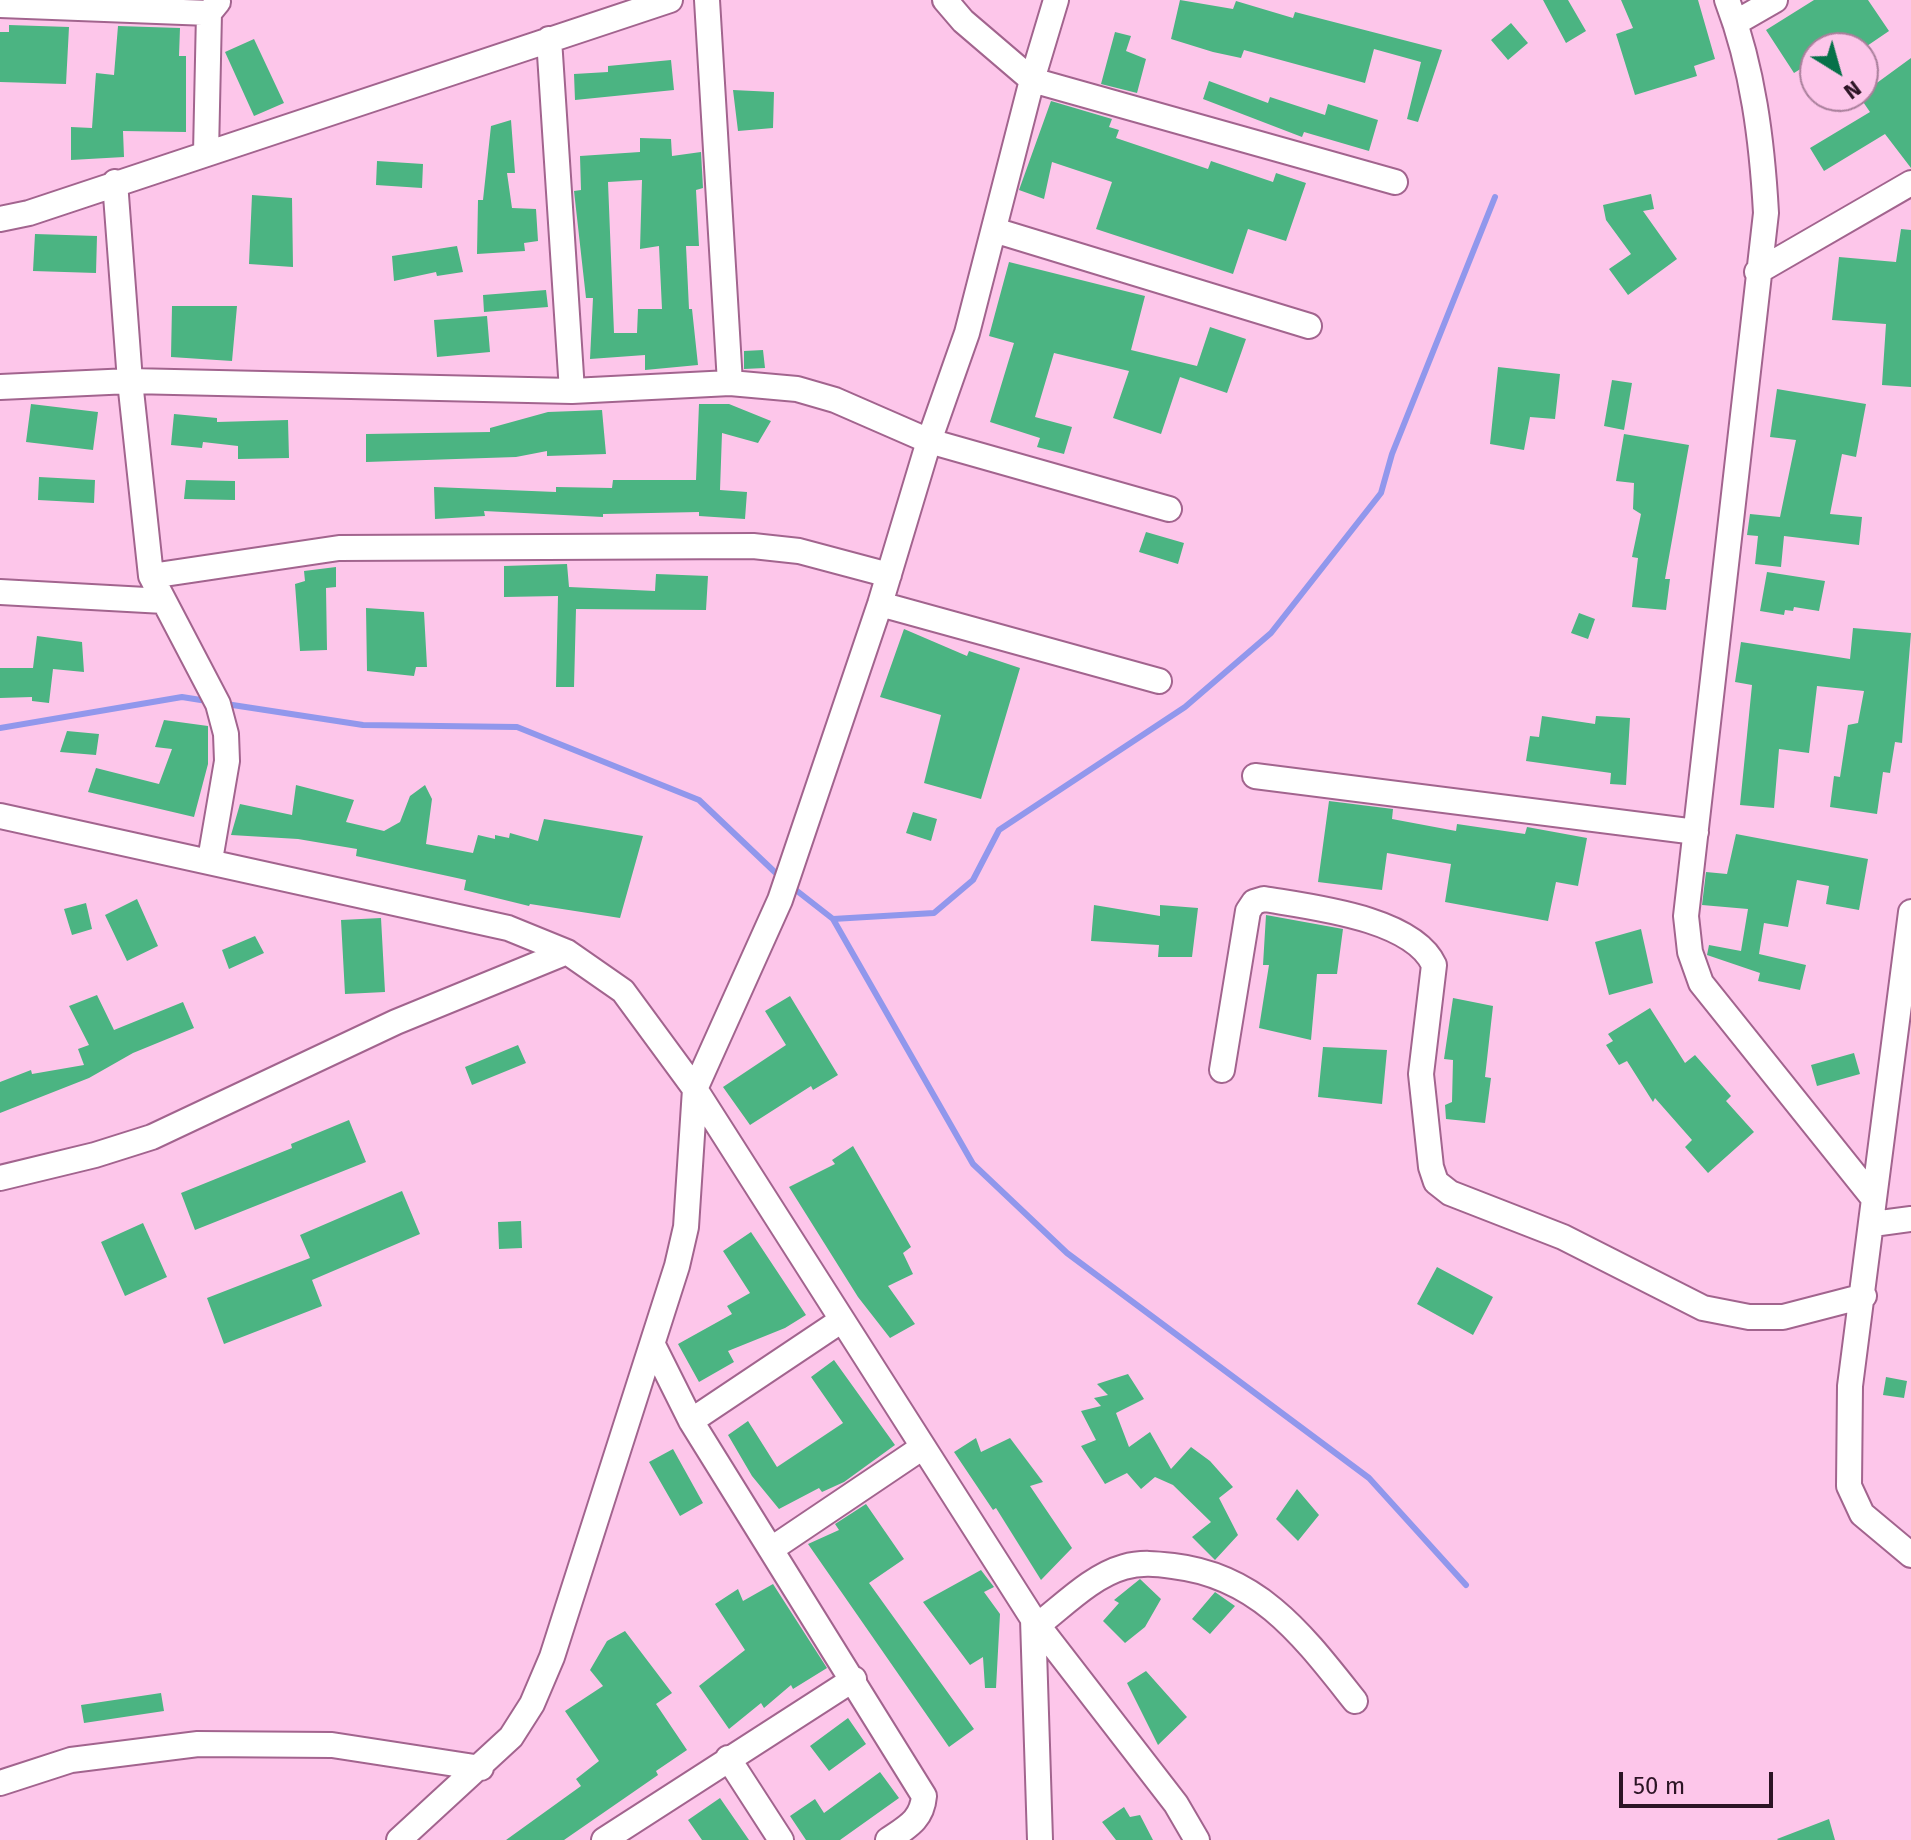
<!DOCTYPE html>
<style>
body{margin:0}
#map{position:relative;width:1911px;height:1840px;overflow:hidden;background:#fdc6ea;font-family:"Fira Sans",sans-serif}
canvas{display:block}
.north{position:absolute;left:1799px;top:32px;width:80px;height:80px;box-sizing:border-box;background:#fdc6ea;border:2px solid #a97f9b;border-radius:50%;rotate:143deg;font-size:22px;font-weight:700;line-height:32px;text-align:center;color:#2c1425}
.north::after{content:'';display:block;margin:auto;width:28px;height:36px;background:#067149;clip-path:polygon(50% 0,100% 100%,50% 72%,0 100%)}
.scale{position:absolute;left:1619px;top:1772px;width:154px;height:36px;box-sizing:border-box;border:4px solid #2c1425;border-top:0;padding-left:10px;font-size:24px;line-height:28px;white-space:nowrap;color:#2c1425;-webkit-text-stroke:6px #fdc6ea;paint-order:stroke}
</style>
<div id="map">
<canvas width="1911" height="1840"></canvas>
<div class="north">N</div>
<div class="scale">50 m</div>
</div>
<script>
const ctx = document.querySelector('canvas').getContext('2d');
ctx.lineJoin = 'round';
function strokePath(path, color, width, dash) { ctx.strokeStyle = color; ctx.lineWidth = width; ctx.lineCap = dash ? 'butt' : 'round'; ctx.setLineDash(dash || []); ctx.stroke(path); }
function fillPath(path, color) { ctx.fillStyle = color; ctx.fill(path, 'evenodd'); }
const stream = new Path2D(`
 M226,704l137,21 154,2 182,73 81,77
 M0,728l182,-31 25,4
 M792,887l41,32 140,245 94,89 302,225 97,107
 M833,919l101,-6 39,-33 26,-50 186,-123 86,-74 110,-140 11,-39 103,-257`);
const building = new Path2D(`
 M1180,0l53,9 3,-8 57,17 2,-6 147,38 -24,72 -11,-3 14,-57 -47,-13 -9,34 -121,-33 -3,8 -28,-6 -42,-13z
 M1543,0h25l18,31 -20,12z
 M1621,0h77l17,59 -21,7 3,10 -62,19 -19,-61 17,-6z
 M1814,0h54l21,31 -25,17h-49v12l-21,13 -28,-43z
 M1511,23l17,20 -20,17 -17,-20z
 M9,25l60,2 -3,57 -66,-2v-50h9z
 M118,26l62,2 -1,28h7v76l-63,-1 1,26 -53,3v-33l21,1 4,-55 18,2z
 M1115,32l16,4 -5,15 20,8 -9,34 -36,-9z
 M254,39l30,64 -30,13 -29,-64z
 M1911,58v110l-26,-34 -61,37 -14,-23 60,-36 -11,-16z
 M671,60l3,30 -99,10 -1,-26 34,-2v-6z
 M1209,81l59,22 2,-6 55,18 3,-11 50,16 -9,31 -65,-19 -2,5 -99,-38z
 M733,90l41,2 -1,36 -35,3z
 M1051,101l61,18 -3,8 10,3 -3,8 92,31 3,-8 62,21 3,-9 30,10 -20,58 -38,-12 -15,45 -137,-45 16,-47 -60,-20 -8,37 -25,-9z
 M511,120l4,53h-8l5,35 24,1 2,32 -14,2 1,8 -48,3 1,-54h5l8,-74z
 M640,138l31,1 1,17 29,-4 2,36 -7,2 3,56h-13l3,63h3l6,56 -53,5v-15l-55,4 3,-61h-7l-12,-107 7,-1 -1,-34 60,-4zM642,180l-2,69 19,-3 3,63h-24l-1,24h-23l-6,-151z
 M377,161l46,3 -1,24 -46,-3z
 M1651,194l3,15 -11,2 34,48 -49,36 -19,-26 22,-15 -25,-34 -3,-15z
 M252,195l40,3 1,69 -44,-3z
 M1901,229l10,1v157l-29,-2 4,-61 -54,-4 7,-63 57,5z
 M35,234l62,2 -1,37 -63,-2z
 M457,246l6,26 -26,4 -1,-4 -42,9 -2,-25z
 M1009,262l136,34 -14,54 66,16 13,-39 36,12 -19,54 -47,-16 -19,57 -48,-16 16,-47 -75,-18 -19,64 37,10 -8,27 -27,-7 3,-9 -50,-16 24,-79 -25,-7z
 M546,290l2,17 -64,5 -1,-17z
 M172,306h65l-5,55 -61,-4z
 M487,316l3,36 -53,5 -3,-37z
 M763,350l2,18 -21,1v-18z
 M1498,367l62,7 -5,45 -25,-2 -6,33 -34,-6z
 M1612,380l20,3 -8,47 -20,-4z
 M1777,389l89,15 -10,53 -14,-3 -12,60 32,3 -3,28 -75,-9 -3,31 -26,-3 3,-28 -11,-1 3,-21 30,3 16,-77 -26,-3z
 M31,404l67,8 -5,38 -67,-8z
 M699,404h30l42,17 -13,22 -36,-10 -2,57 27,2 -2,27 -46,-3v-4l-96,2v3l-119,-6 1,5 -50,3 -1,-32 122,5v-5l56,1 1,-8h83z
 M602,410l4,44 -59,2v-5l-31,6 -150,5v-28l124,-2v-4l58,-16z
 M174,414l43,4v4l71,-2 1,38 -51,1v-13l-35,-4 -1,6 -31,-3z
 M1624,434l65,11 -24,134h5l-4,31 -34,-3 6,-49 -6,-1 9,-43 -8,-5 1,-26 -18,-2z
 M39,477l56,3 -1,23 -56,-3z
 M186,480l49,1v19l-51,-1z
 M1146,532l38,11 -6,21 -39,-12z
 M567,564l2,23 86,4 1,-17 52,2 -2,34 -130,-1 -2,78h-18l2,-91 -54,1v-31z
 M336,567v20l-10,1 1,62 -27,1 -5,-67 10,-3 -1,-10z
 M1767,572l58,9 -6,30 -25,-4 -1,4 -8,-1 -1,5 -24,-4z
 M366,608l58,4 3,55h-11l-2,9 -47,-5z
 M1579,613l16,6 -7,20 -17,-6z
 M1853,628l58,5 -9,110 -7,-1 -5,31 -7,-1 -6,42 -47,-7 4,-31 6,1 8,-52 10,-2 6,-32 -47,-5 -8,67 -30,-4 -5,59 -34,-3 12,-120 -17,-3 6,-40 109,17z
 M904,629l63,27 2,-5 51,17 -39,131 -57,-16 17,-68 -61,-18z
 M37,636l45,6 2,30 -31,-3 -4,34 -17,-2v-4l-32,1v-30h33z
 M1542,716l53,8 1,-8 34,2 -4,67 -16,-1 1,-11 -85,-12 4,-25 9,1z
 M164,720l44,6v38l-14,53 -106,-25 8,-24 63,16 13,-35 -17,-2z
 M67,731l32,3 -3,21 -36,-3z
 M296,785l58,15 -8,22 38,9 16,-9 10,-26 15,-11 7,14 -6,45 47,9 5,-18 17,4v-4l14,3 1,-5 28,8 6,-22 99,17 -23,82 -90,-14 -1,2 -65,-16 2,-10 -110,-24 1,-7 -59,-10 -67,-4 9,-31 52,11z
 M1329,801l64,8 -1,10 64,12 1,-7 68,10 2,-7 60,11 -9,48 -22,-4 -8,39 -103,-19 6,-38 -64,-11 -5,37 -64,-8z
 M913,812l24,7 -6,22 -25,-8z
 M1736,834l132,25 -9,51 -33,-6 3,-18 -32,-6 -9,47 -24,-4 -5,31 47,11 -6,25 -42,-9 2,-8 -53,-18 2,-10 32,6 7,-42 -46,-4 4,-33 21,2z
 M137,899l21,47 -31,15 -22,-46z
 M86,903l6,26 -20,6 -8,-26z
 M1094,905l66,11v-11l38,3 -6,49h-34l1,-12 -68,-4z
 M1266,915l77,14 -6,45h-20l-6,66 -52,-12 10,-63h-6z
 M381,918l4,74 -40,2 -4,-74z
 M1641,929l12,54 -44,12 -14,-53z
 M255,936l9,17 -35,16 -7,-19z
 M97,995l17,35 69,-28 11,26 -61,25 -44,25 -89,35v-31l31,-12 1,4 52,-9 -6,-16 11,-4 -20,-39z
 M790,996l48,79 -25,15 -2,-4 -61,39 -27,-38 63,-42 -21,-34z
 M1453,998l40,8 -8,71 6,1 -6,45 -39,-4 -1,-14 7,-3 1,-42 -9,-1z
 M1650,1008l35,55 10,-8 36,41 -5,5 28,31 -46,41 -23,-26 7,-7 -37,-42 -2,4 -26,-41 -8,4 -13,-20 7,-4 -5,-7z
 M518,1045l8,18 -54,22 -7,-18z
 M1323,1047l64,3 -5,54 -64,-7z
 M1854,1053l6,21 -43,12 -6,-21z
 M349,1120l17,42 -171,68 -14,-37 111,-45 -1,-4z
 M853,1146l58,101 -8,6 10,21 -25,12 27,38 -25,14 -32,-41 -69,-110 46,-23 -3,-4z
 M402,1191l18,43 -108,46 10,26 -98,38 -17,-46 103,-40 -10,-23z
 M521,1221l1,27 -23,1 -1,-27z
 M143,1223l24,54 -42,19 -24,-54z
 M751,1232l55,83 -21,13 -57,23 6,11 -35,20 -21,-38 54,-30 -5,-8 23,-13 -27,-42z
 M1437,1267l56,30 -20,38 -56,-31z
 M834,1360l61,85 -51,37 -22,10 -3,-4 -40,21 -27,-33 -24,-41 20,-14 29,46 66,-44 -32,-46z
 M1128,1374l16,25 -28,14 13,34 21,-15 21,37 20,-22 19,14 23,26 -14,11 19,37 -23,25 -23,-23 19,-15 -38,-37 -18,-8 -14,12 -14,-16 -22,11 -24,-38 15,-6 -15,-29 20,-5 -7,-8 14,-3 -11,-11z
 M1886,1377l21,4 -3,17 -21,-3z
 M976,1438l5,14 29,-14 33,44 -13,4 42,62 -31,32 -45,-72 -3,2 -39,-58z
 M673,1449l30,54 -23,13 -31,-54z
 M1297,1489l22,26 -21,26 -22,-22z
 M866,1504l38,55 -35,24 105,146 -25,18 -141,-203 31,-14 -4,-6z
 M981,1570l13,17 -10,5 16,22 -4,74h-11l-2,-31 -13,8 -47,-63z
 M1140,1579l21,20 -16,28 -20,16 -22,-22 16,-18 -5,-3z
 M773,1584l54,84 -34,21 -2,-4 -27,23 -3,-5 -32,26 -30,-43 46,-36 -30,-46 23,-15 5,12z
 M1215,1592l20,14 -25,28 -18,-15z
 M625,1631l47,62 -16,11 31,46 -31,21 2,4 -94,65h-58l75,-54 -5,-7 23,-18 -34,-50 38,-25 -13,-16 17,-29z
 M1146,1671l41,46 -29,28 -31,-62z
 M161,1693l3,18 -80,12 -3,-18z
 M848,1718l18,26 -37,27 -19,-25z
 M880,1772l19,26 -59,42h-34l-16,-24 25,-17 9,14z
 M720,1798l29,42h-47l-14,-20z
 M1124,1807l6,10 10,-2 13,25h-37l-14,-18z
 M1829,1819l6,21h-57l-1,-1z`);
const minor = new Path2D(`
 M707,0l23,383
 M945,0l18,21 69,59 363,102
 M1727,0c26,68 35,141 39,213l-80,703 4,36 11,31 173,216 -24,187 -1,100 13,28 49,41
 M0,5l209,8
 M1735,23l40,-23
 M549,39l23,352
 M206,153l3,-140 9,-11
 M115,182l15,199 21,195 67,128 8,30 1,27 -17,99
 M0,219l29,-6 641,-213
 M994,230l315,96
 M1757,272l154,-89
 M0,387l130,-6 442,10 158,-8 67,6 38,11 94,41 240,68
 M151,576l188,-28 414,-2 46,5 90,24
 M0,592l164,9
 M880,604l279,77
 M1255,776l441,56
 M0,816l508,112 59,24 56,39 72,98 338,530 143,185 21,36
 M1222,1070l26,-159 6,-9 10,-3c47,8 149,19 170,66l-13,109 10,93 5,15 14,11 113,44 140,71 46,9h34l81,-21
 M0,1178l95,-23 57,-18 244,-115 171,-70
 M1874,1199l37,-287
 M1873,1224l38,-5
 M654,1347l37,74 233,375c-2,24 -17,31 -36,44
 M691,1421l151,-101
 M773,1548l150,-101
 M1033,1619l7,221
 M1038,1625c26,-20 54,-49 86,-58 17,-5 33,-3 49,-1 87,10 131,71 182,135
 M728,1758l53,82
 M0,1783l71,-23 127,-16 134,1 149,23
 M399,1840l112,-103 21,-33 20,-47 125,-391 9,-39 9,-138 85,-189 100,-296 49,-163 38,-108 65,-253 24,-80
 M604,1840l250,-161`);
strokePath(stream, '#9197ec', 6);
fillPath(building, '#4bb482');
strokePath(minor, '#a2648e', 28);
strokePath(minor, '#fff', 24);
</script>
